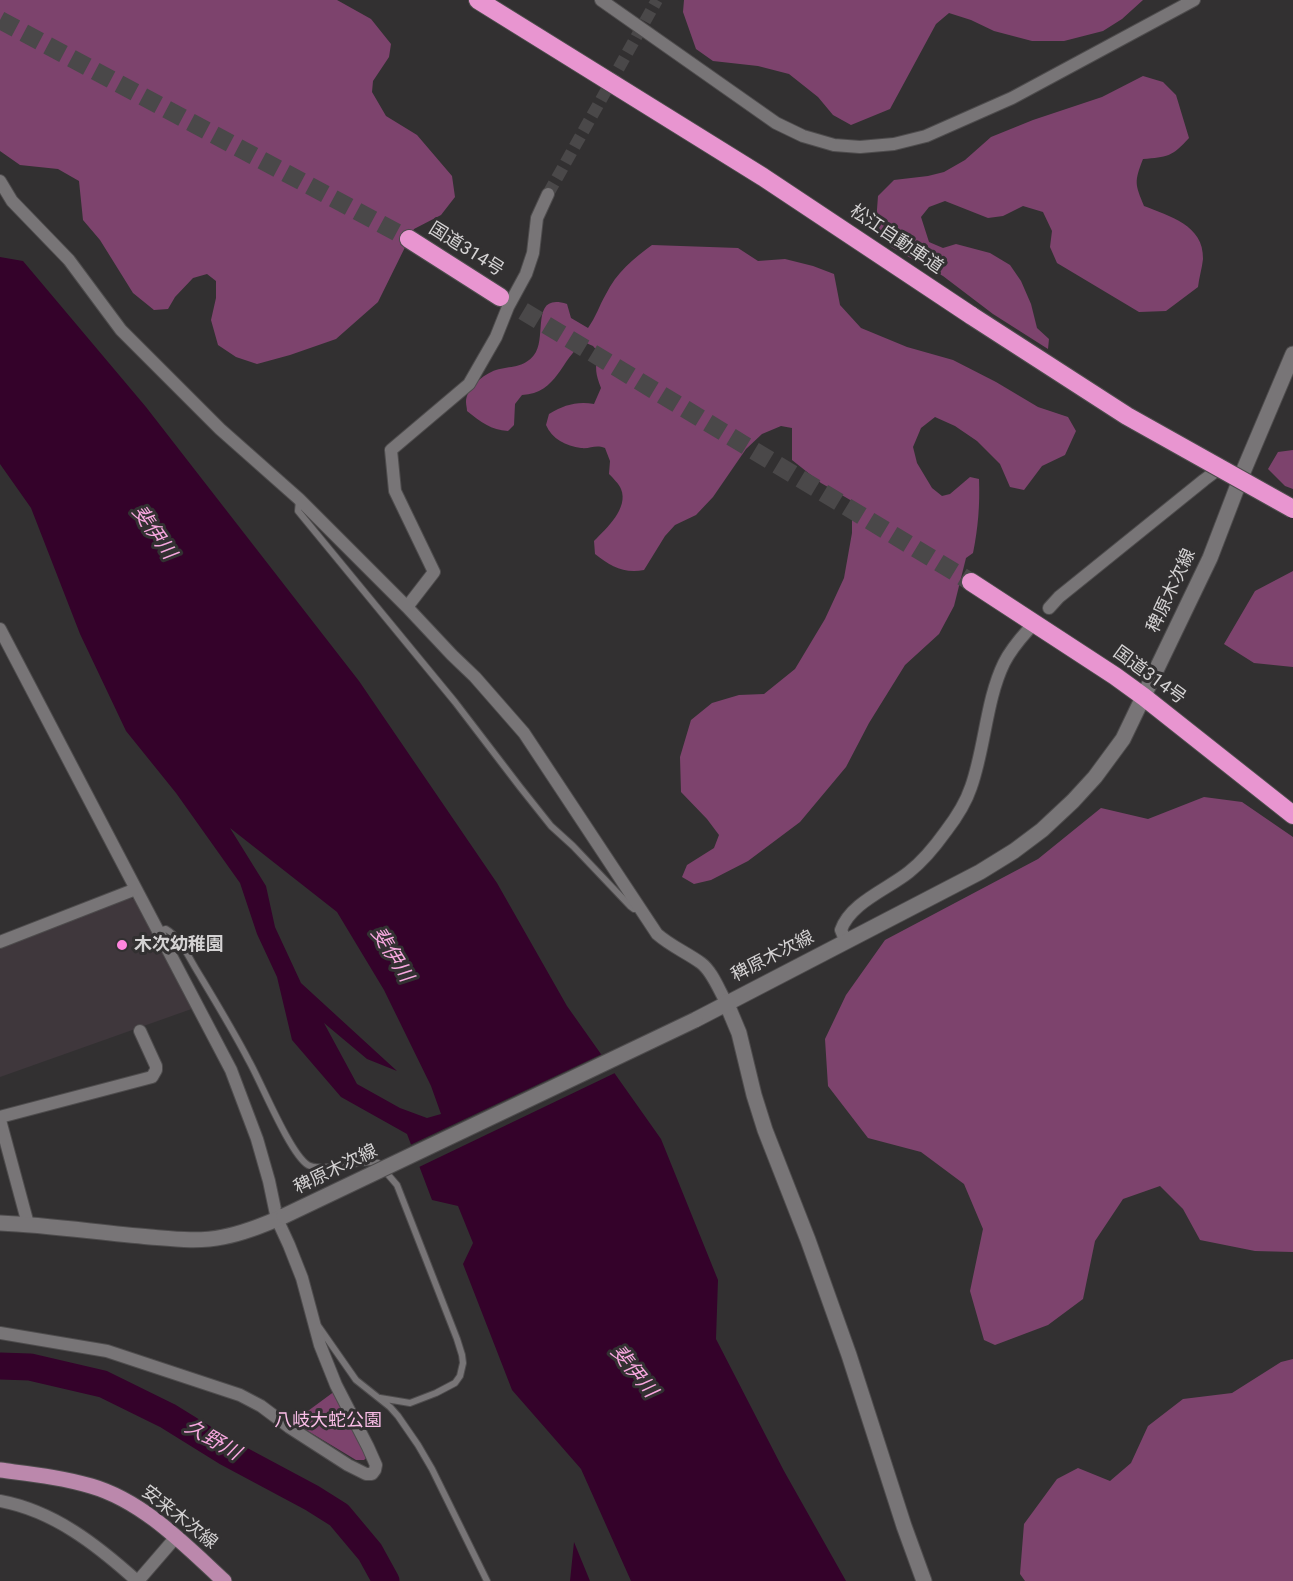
<!DOCTYPE html>
<meta charset="utf-8">
<style>
body{margin:0}
canvas{display:block;background:#323031}
</style>
<canvas width="1293" height="1581"></canvas>
<script>
const ctx = document.querySelector('canvas').getContext('2d');
ctx.lineJoin = 'round';
function fillPath(path, color) { ctx.fillStyle = color; ctx.fill(path, 'evenodd'); }
function strokePath(path, color, width, dash) { ctx.strokeStyle = color; ctx.lineWidth = width; ctx.lineCap = dash ? 'butt' : 'round'; ctx.setLineDash(dash || []); ctx.stroke(path); }
function write(font, color, halo, rows, align = 'center') {
  ctx.font = font + ' Roboto,"Noto Sans JP",sans-serif'; ctx.lineWidth = 6; ctx.setLineDash([]); ctx.textBaseline = 'middle'; ctx.strokeStyle = halo; ctx.fillStyle = color; for (const [text, x, y, turn = 0] of rows) {
    ctx.save(); ctx.translate(x, y); ctx.rotate((+turn || 0) * Math.PI / 180); ctx.textAlign = isNaN(turn) ? turn : align; if (halo) ctx.strokeText(text, 0, 0); ctx.fillText(text, 0, 0); ctx.restore();
  }
}
const built = new Path2D(`
 M129,898l7,1 61,108 -197,70v-128z`);
const green = new Path2D(`
 M0,0h337l34,19 20,25 -2,13 -16,24 -1,11 14,24 31,19 35,41 3,21 -14,18 -27,14 -36,73 -42,37 -46,16 -33,9 -21,-7 -18,-12 -7,-25 5,-22v-17l-9,-7 -14,4 -18,19 -7,12 -14,1 -21,-17 -33,-53 -17,-20 -4,-39 -21,-12 -38,-4 -20,-14z
 M684,0h459l-21,19 -19,12 -39,10h-32l-38,-10 -23,-11 -22,-7 -13,11 -46,85 -39,16 -18,-10 -15,-18 -29,-23 -31,-8 -45,-5 -17,-12 -13,-37z
 M1143,76l20,6 13,13 13,43c-17,19 -22,19 -46,21 -9,23 -8,25 1,47 25,10 60,19 59,53 -1,9 -4,19 -5,28l-32,24 -27,1 -82,-49 -7,-16 2,-16 -9,-19 -20,-6 -20,10 -15,2 -43,-17 -16,6 -8,10 8,25 14,6 13,-4 34,9 20,12 11,16 10,23 6,24 12,11 -1,10 -55,-35 -50,-38 -52,-29 -15,-24 2,-27 16,-16 34,-4 16,-4 21,-12 26,-23 42,-17 69,-23z
 M652,245l86,3 20,13 27,-2 28,7 21,8 6,31 21,23 46,19 46,13 43,22 42,25 30,10 8,14 -11,24 -23,11 -18,24 -14,-3 -10,-23 -23,-23 -22,-15 -20,-9 -14,11 -8,19 4,16 15,25 10,8 8,-2 20,-17 9,2c1,26 -1,49 -6,74l-7,5 -12,48 -15,28 -34,31 -36,58 -23,44 -46,55 -52,39 -37,19 -17,4 -12,-7 5,-12 27,-17 5,-13 -12,-16 -26,-27 -1,-35 11,-37 21,-17 27,-8 25,-1 31,-25 30,-50 19,-41 8,-45v-32l-31,-18 -29,-23v-32l-11,-2 -19,8 -16,15 -33,48 -17,18 -21,10 -10,11 -21,34c-20,4 -34,-4 -49,-16l-1,-13c12,-12 35,-33 27,-52 -2,-5 -8,-11 -12,-15l1,-13 -5,-13c-10,-4 -14,1 -24,0 -15,-2 -29,-9 -35,-23l3,-11c15,-9 28,-13 45,-10l7,-16c-5,-13 -7,-21 -2,-35l-6,-7 -9,-4c-24,18 -26,51 -62,53l-7,9 -1,21 -6,6c-17,-1 -27,-9 -41,-20 0,-3 -1,-6 -1,-9 0,-14 18,-28 30,-32 14,-4 28,-2 38,-15 14,-17 -5,-63 33,-51l4,14 17,10c8,-11 11,-22 18,-34 10,-21 28,-36 46,-49z
 M1293,450v39l-8,-3 -17,-17 10,-17z
 M1293,571v96l-39,-4 -30,-19 31,-53z
 M1204,797l38,5 51,35v415l-38,-1 -55,-11 -17,-31 -23,-23 -37,13 -28,42 -12,58 -35,26 -53,20 -11,-5 -14,-49 13,-62 -19,-45 -43,-32 -53,-14 -40,-52 -3,-47 21,-44 39,-55 153,-81 63,-51 47,11z
 M1293,1359v222h-268l-5,-7 4,-50 33,-45 21,-11 32,13 21,-18 17,-37 35,-27 49,-6 49,-31z
 M335,1391l32,66 -3,3h-8l-63,-38z`);
const water = new Path2D(`
 M0,257l23,4 123,146 213,274 138,202 70,123 94,133 57,141 -2,59 68,132 62,110h-215l-50,-112 -69,-79 -49,-126 10,-21 -15,-37 -26,-6 -25,-66 -66,-37 -49,-57 -15,-63 -20,-43 -17,-51 -64,-90 -50,-62 -46,-97 -49,-126 -31,-44zM230,828l107,84 47,78 47,96 10,28 -14,4 -27,-10 -43,-24 -33,-61 43,36 30,12 -96,-88 -26,-56 -9,-41z
 M574,1542l16,39h-20z`);
const pier = new Path2D(`
 M604,1053l13,19 -200,96 -9,-22z`);
const river = new Path2D(`
 M0,1366l30,1 73,17 65,32 58,36 86,46 27,17 31,37 16,29`);
const streetTunnel = new Path2D(`
 M548,194l109,-194`);
const highwayTunnel = new Path2D(`
 M0,20l409,219
 M500,297l471,285`);
const lane = new Path2D(`
 M299,500l-1,11 157,191 65,85 31,39 22,20 57,60 4,3h6
 M159,931l7,-2c14,8 22,27 30,40 18,30 37,61 53,92 12,21 41,93 59,104 12,7 48,-4 64,-3l6,1 19,22 60,154 5,16 1,8 -3,13 -5,7 -19,10 -26,10 -30,-5
 M319,1327l37,53 34,27 8,9 20,29 14,24 55,112`);
const street = new Path2D(`
 M601,0l175,123 27,13 31,9 26,2 34,-3 32,-8 86,-38 182,-98
 M0,181l12,20 57,59 52,70 99,99 79,70 108,108 45,48 23,22 49,56 133,201c15,13 29,18 44,29 11,8 18,27 25,39
 M407,607l27,-35 -39,-81 -4,-41 78,-66 27,-47 12,-30 18,-33 7,-21 4,-35 11,-24
 M1049,608l10,-11 145,-117 12,-9 10,-2
 M0,629l136,260
 M0,942l136,-53 95,181 26,69 12,42 8,38 12,26 13,33 18,67 16,40 32,62 8,18 -1,5 -3,4h-6l-18,-9 -59,-38 -28,-21 -21,-11 -133,-44 -107,-18
 M846,942l-5,-12c9,-27 47,-41 68,-58 14,-11 27,-27 37,-41 10,-13 20,-29 25,-44 14,-39 15,-87 33,-124 6,-12 15,-23 24,-33
 M0,1117l152,-40 4,-7v-4l-16,-35
 M0,1120l28,104
 M0,1501c54,10 97,44 137,80
 M138,1581l38,-44`);
const secondary = new Path2D(`
 M726,1002l13,31 15,62 11,35 43,110 41,115 55,171 20,55
 M695,1020l285,-148 34,-21 28,-21 31,-29 22,-24 28,-38 87,-181 33,-86 50,-118
 M0,1223c50,2 100,10 150,14 24,2 49,5 73,0 21,-4 41,-12 61,-21`);
const primary = new Path2D(`
 M0,1470c30,4 61,7 91,16 52,15 94,59 133,95`);
const highway = new Path2D(`
 M478,0l285,177 209,139
 M409,239l91,58
 M971,582l144,94 29,21 149,118`);
const secondaryBridge = new Path2D(`
 M284,1216l411,-196`);
const highwayBridge = new Path2D(`
 M972,316l155,100 166,93`);
const markers = [
 [122,945,6,"#ff85de"]
];
const streetNames = [
 ["松江自動車道",896,240,34],
 ["国道314号",466,250,32],
 ["稗原木次線",1172,591,-65],
 ["国道314号",1149,676,36],
 ["稗原木次線",773,957,-27],
 ["稗原木次線",336,1170,-26],
 ["安来木次線",179,1518,38]
];
const poiNames = [
 ["木次幼稚園",134,945]
];
const parkNames = [
 ["八岐大蛇公園",328,1421]
];
const waterNames = [
 ["斐伊川",153,533,55],
 ["斐伊川",391,955,58],
 ["斐伊川",633,1372,51],
 ["久野川",212,1441,30]
];
fillPath(built, '#3f373c');
fillPath(green, '#7d436d');
fillPath(water, '#34022a');
fillPath(pier, '#323031');
strokePath(river, '#34022a', 27);
strokePath(streetTunnel, '#4a4849', 12, [12, 6]);
strokePath(highwayTunnel, '#4a4849', 18, [18, 9]);
strokePath(lane, '#4e4c4d', 8);
strokePath(street, '#4e4c4d', 14);
strokePath(secondary, '#4e4c4d', 17);
strokePath(primary, '#4e4c4d', 17);
strokePath(highway, '#4e4c4d', 20);
strokePath(lane, '#787577', 6);
strokePath(street, '#787577', 12);
strokePath(secondary, '#787577', 15);
strokePath(primary, '#bb88ac', 15);
strokePath(highway, '#e895d0', 18);
strokePath(secondaryBridge, '#4e4c4d', 17, []);
strokePath(highwayBridge, '#4e4c4d', 20, []);
strokePath(secondaryBridge, '#787577', 15);
strokePath(highwayBridge, '#e895d0', 18);
for (const [x, y, r, color] of markers) { const dot = new Path2D(); dot.arc(x, y, r, 0, 2 * Math.PI); ctx.fillStyle = color; ctx.fill(dot); strokePath(dot, '#323031', 2); }
write('18px', '#d4d2d3', '#323031', streetNames);
write('bold 18px', '#d4d2d3', '#323031', poiNames, 'left');
write('18px', '#fabde7', '#323031', parkNames);
write('italic 20px', '#f7a7df', '#323031', waterNames);
</script>
